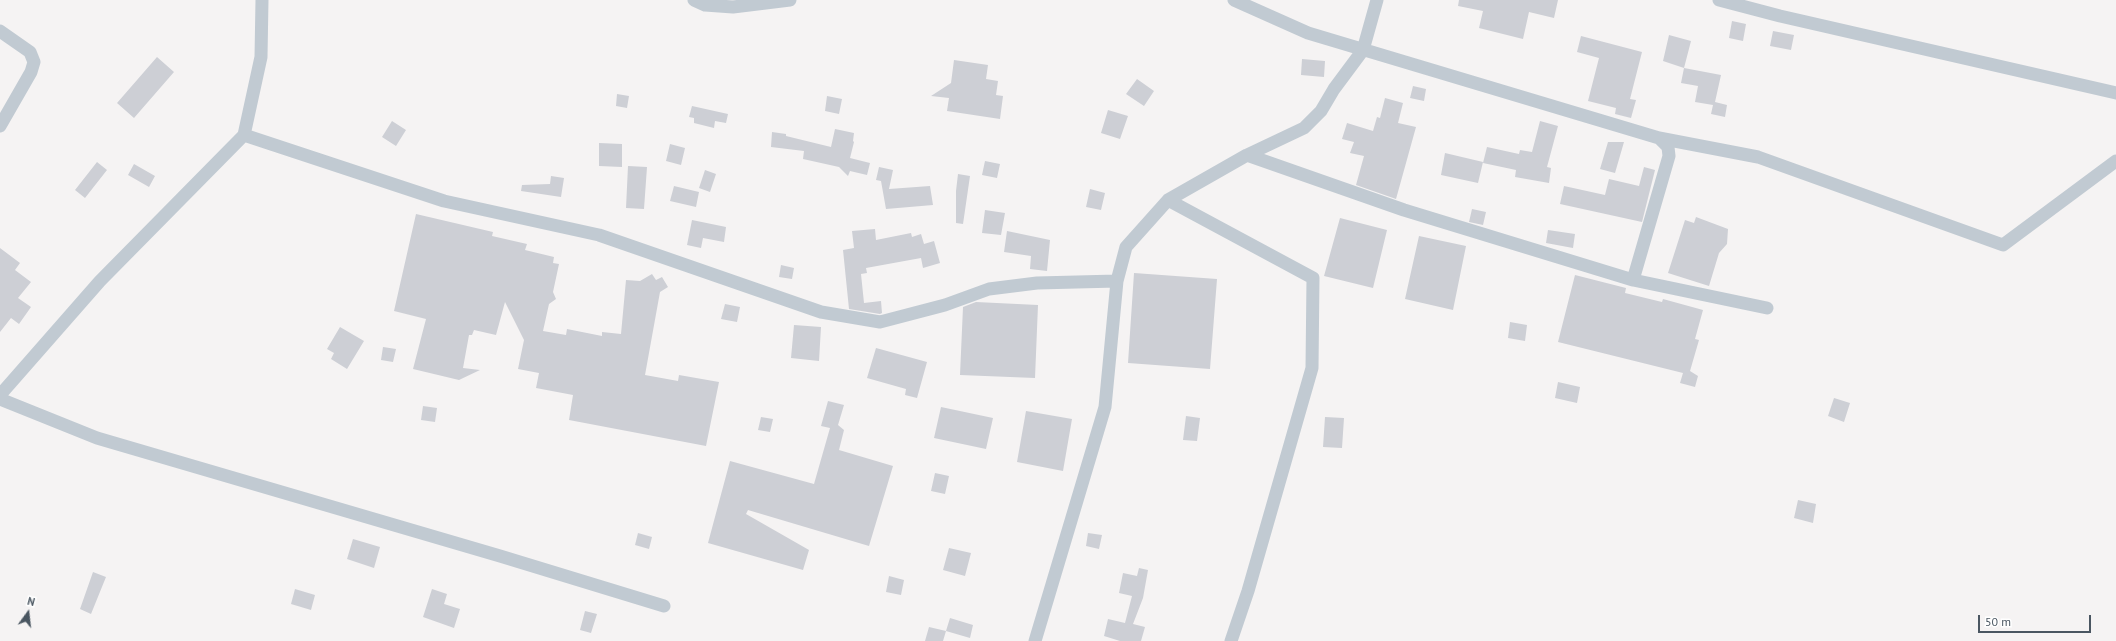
<!DOCTYPE html>
<style>
body{margin:0}
#map{position:relative;width:2116px;height:641px;overflow:hidden;background:#f5f3f3;font-family:"PT Sans",sans-serif}
canvas{display:block}
.north{position:absolute;left:8px;top:593px;width:40px;height:40px;-webkit-text-stroke:3px #fff;paint-order:stroke;rotate:15deg;font-size:11px;font-weight:700;line-height:16px;text-align:center;color:#4a5661}
.north::after{content:'';display:block;margin:auto;width:14px;height:18px;background:#4a5661;clip-path:polygon(50% 0,100% 100%,50% 72%,0 100%)}
.scale{position:absolute;left:1978px;top:615px;width:113px;height:18px;box-sizing:border-box;border:2px solid #4a5661;border-top:0;padding-left:5px;font-size:12px;line-height:14px;white-space:nowrap;color:#4a5661;-webkit-text-stroke:3px #fff;paint-order:stroke}
</style>
<div id="map">
<canvas width="2116" height="641"></canvas>
<div class="north">N</div>
<div class="scale">50 m</div>
</div>
<script>
const c = document.querySelector('canvas').getContext('2d');
c.lineJoin = 'round';
function paint(path, color) {
  c.fillStyle = color;
  c.fill(path, 'evenodd');
}
function poly(rows) {
  const path = new Path2D();
  for (const r of rows) {
    path.moveTo(r[0], r[1]);
    for (let i = 2; i < r.length; i += 2) path.lineTo(r[i], r[i + 1]);
  }
  return path;
}
function trace(path, color, width, dash) {
  c.strokeStyle = color;
  c.lineWidth = width;
  c.lineCap = dash ? 'butt' : 'round';
  c.setLineDash(dash || []);
  c.stroke(path);
}
paint(poly([
 [1459,0,1558,0,1554,18,1529,12,1523,39,1479,28,1483,11,1458,6],
 [1732,21,1746,24,1743,41,1729,38],
 [1773,31,1794,35,1791,50,1770,46],
 [1669,35,1691,41,1684,68,1721,75,1715,102,1727,105,1725,117,1711,114,1713,105,1695,102,1698,86,1681,83,1684,68,1663,61],
 [1581,36,1642,52,1630,99,1636,100,1631,118,1615,114,1616,108,1588,101,1599,58,1577,52],
 [157,57,174,72,134,118,117,103],
 [1302,59,1325,61,1324,77,1301,75],
 [954,60,988,65,986,79,998,81,996,95,1003,96,1000,119,947,111,949,98,931,96,951,83],
 [1137,79,1154,91,1144,106,1126,94],
 [1413,86,1426,89,1424,101,1410,98],
 [617,94,629,96,627,108,616,106],
 [827,96,842,99,839,114,825,111],
 [1385,98,1403,103,1398,123,1416,127,1396,199,1356,185,1364,156,1350,153,1354,142,1342,139,1347,123,1373,131,1377,117,1380,118],
 [692,106,728,114,726,123,715,121,714,128,694,123,694,118,689,117],
 [1108,110,1128,116,1120,139,1101,133],
 [392,121,406,130,396,146,382,137],
 [1540,121,1558,126,1547,167,1551,168,1549,183,1515,177,1516,170,1483,163,1487,147,1519,154,1520,150,1532,152],
 [835,129,854,133,853,141,854,142,850,158,870,163,867,175,850,171,848,176,839,167,803,159,804,151,771,147,772,132,786,134,786,136,831,147],
 [1608,142,1624,142,1615,173,1600,169],
 [599,143,622,144,622,167,599,166],
 [670,144,685,148,681,165,666,161],
 [1445,153,1483,162,1478,183,1441,175],
 [985,161,1000,164,997,178,982,175],
 [97,162,107,170,85,198,75,190],
 [134,164,155,176,149,187,128,175],
 [628,166,647,167,644,209,626,208],
 [879,167,893,170,889,189,930,186,933,205,886,209,881,181,876,180],
 [1644,167,1655,170,1642,222,1560,204,1564,186,1605,195,1609,179,1639,186],
 [705,170,716,174,710,192,699,188],
 [958,174,970,176,963,224,956,223,956,191],
 [551,176,564,178,561,197,521,191,522,185,550,184],
 [674,186,699,192,696,207,670,201],
 [1090,189,1105,193,1101,210,1086,207],
 [1472,209,1486,212,1483,225,1469,222],
 [985,210,1005,213,1001,235,982,233],
 [416,214,493,232,492,236,527,244,525,250,554,257,553,263,559,264,553,292,556,299,549,304,543,331,566,335,567,329,602,336,602,332,621,334,626,280,640,281,652,274,656,280,662,277,668,287,660,292,645,375,678,381,679,375,719,382,706,446,569,420,573,395,536,388,539,373,518,369,524,340,505,302,496,335,474,330,472,335,469,335,463,368,480,370,459,380,413,369,426,319,394,311],
 [1696,217,1728,229,1727,244,1719,253,1709,286,1668,273,1685,220,1694,223],
 [1340,218,1387,230,1373,288,1324,276],
 [692,220,726,227,724,242,703,238,701,248,687,245],
 [875,229,876,240,911,233,912,237,921,234,924,244,934,241,940,263,923,268,921,258,866,268,867,273,861,274,864,303,881,301,882,313,880,314,849,309,843,250,854,248,852,231],
 [1548,230,1575,234,1573,248,1546,243],
 [1007,231,1050,240,1047,271,1030,269,1031,256,1004,252],
 [1419,236,1466,246,1453,310,1405,299],
 [0,248,20,263,15,270,31,282,18,298,31,307,19,324,11,318,0,332],
 [781,265,794,268,792,279,779,277],
 [1134,273,1217,279,1210,369,1128,363],
 [1575,275,1626,288,1625,293,1662,302,1663,299,1703,310,1695,339,1699,340,1690,371,1698,376,1695,387,1680,383,1683,373,1558,342],
 [976,302,1038,305,1035,378,960,375,963,307],
 [725,304,740,307,737,322,721,319],
 [1510,322,1527,325,1525,341,1508,338],
 [794,325,821,327,819,361,791,358],
 [340,327,364,341,347,369,331,359,334,353,327,349],
 [383,347,396,349,393,362,381,360],
 [876,348,927,362,917,398,905,395,906,389,867,378],
 [1558,382,1580,387,1577,403,1555,398],
 [1834,398,1850,403,1844,422,1828,416],
 [828,401,844,405,838,425,844,430,839,450,893,466,869,546,748,510,746,514,809,550,803,570,708,543,730,461,814,484,830,428,821,426],
 [423,406,437,408,435,422,421,420],
 [941,407,993,418,986,449,934,438],
 [1026,411,1072,419,1063,471,1017,462],
 [1186,416,1200,418,1197,441,1183,440],
 [761,417,773,419,770,432,758,430],
 [1325,417,1344,418,1342,448,1323,447],
 [935,473,949,476,945,494,931,491],
 [1798,500,1816,504,1813,523,1794,518],
 [638,533,652,537,649,549,635,545],
 [1088,533,1102,535,1099,549,1086,546],
 [353,539,380,547,374,568,347,559],
 [949,548,971,553,965,576,943,570],
 [1139,568,1148,570,1143,598,1133,624,1145,627,1141,641,1120,641,1104,636,1108,619,1125,623,1132,596,1119,593,1123,573,1137,576],
 [93,572,106,577,91,614,80,609],
 [889,576,904,580,901,595,886,592],
 [295,589,315,595,311,610,291,604],
 [432,589,447,594,444,604,460,609,454,628,423,617],
 [585,611,597,614,591,633,580,630],
 [950,618,973,625,970,638,946,631],
 [929,627,946,631,943,641,925,641]
]), '#cdcfd5');
trace(poly([
 [694,0,705,5,733,7,790,0],
 [1234,0,1308,33,1659,138,1668,147,1669,156,1633,280],
 [1719,0,1780,16,2116,93],
 [0,31,30,52,34,62,31,72,0,126],
 [244,135,444,201,599,235,821,312,880,322,945,305,989,289,1037,283,1117,281],
 [1659,138,1758,157,2003,245,2116,161],
 [1247,155,1404,210,1633,280,1767,308],
 [1168,200,1313,278,1312,368,1248,591,1231,641],
 [0,395,100,281,244,135,261,57,262,0],
 [0,399,97,438,500,556,664,606],
 [1035,641,1105,407,1117,281,1126,247,1168,200,1247,155,1304,128,1321,111,1334,89,1363,50,1377,0]
]), '#c1cad2', 13);
</script>
